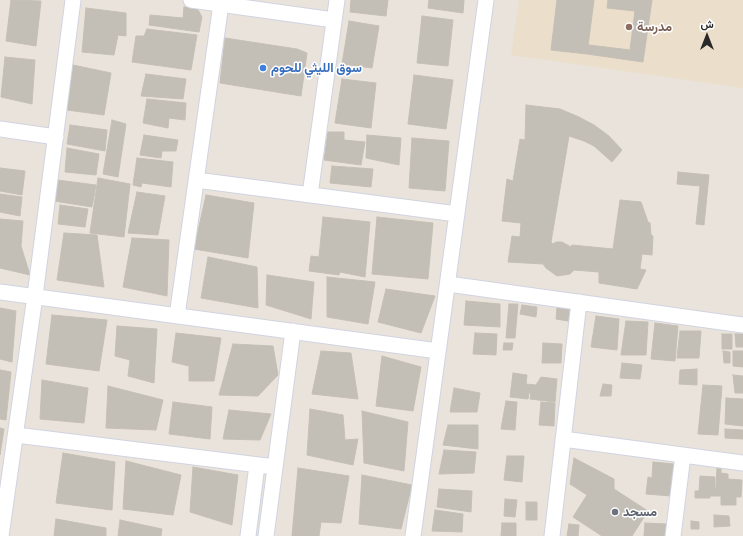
<!DOCTYPE html>
<meta charset="utf-8">
<style>
body{margin:0}
#map{position:relative;width:743px;height:536px;overflow:hidden;background:#eae3db;font-family:Manrope,Vazirmatn,sans-serif}
canvas{display:block}
.north{position:absolute;left:687px;top:16px;width:40px;height:40px;-webkit-text-stroke:3px #fff;paint-order:stroke;rotate:0deg;font-size:11px;font-weight:700;line-height:16px;text-align:center;color:#292929}
.north::after{content:'';display:block;margin:auto;width:14px;height:18px;background:#292929;clip-path:polygon(50% 0,100% 100%,50% 72%,0 100%)}
</style>
<div id="map">
<canvas width="743" height="536"></canvas>
<div class="north">ش</div>
</div>
<script>
const c = document.querySelector('canvas').getContext('2d');
c.lineJoin = 'round';
function paint(path, color) {
  c.fillStyle = color;
  c.fill(path, 'evenodd');
}
function poly(rows) {
  const path = new Path2D();
  for (const r of rows) {
    path.moveTo(r[0], r[1]);
    for (let i = 2; i < r.length; i += 2) path.lineTo(r[i], r[i + 1]);
  }
  return path;
}
function trace(path, color, width, dash) {
  c.strokeStyle = color;
  c.lineWidth = width;
  c.lineCap = dash ? 'butt' : 'round';
  c.setLineDash(dash || []);
  c.stroke(path);
}
function write(font, color, halo, rows, align = 'center') {
  c.font = font + ' Manrope,Vazirmatn,sans-serif';
  c.lineWidth = 3;
  c.setLineDash([]);
  c.textBaseline = 'middle';
  c.strokeStyle = halo;
  c.fillStyle = color;
  for (const [text, x, y, turn = 0] of rows) {
    c.save();
    c.translate(x, y);
    c.rotate((+turn || 0) * Math.PI / 180);
    c.textAlign = isNaN(turn) ? turn : align;
    if (halo) c.strokeText(text, 0, 0);
    c.fillText(text, 0, 0);
    c.restore();
  }
}
paint(poly([
 [519,0,743,0,743,88,511,55]
]), '#ebdfcb');
const building = poly([
 [11,0,41,1,36,46,6,41,11,0],
 [351,0,388,0,386,16,350,12,351,0],
 [429,0,464,0,463,13,428,8,429,0],
 [557,0,594,0,587,54,551,50,557,0],
 [608,0,652,0,643,62,587,54,589,45,630,50,635,11,607,8,608,0],
 [184,7,197,8,202,17,199,32,149,25,150,15,183,18,184,7],
 [86,8,126,13,126,36,118,35,114,55,82,52,86,8],
 [422,16,453,20,448,66,417,63,422,16],
 [349,21,379,26,372,68,342,64,349,21],
 [147,29,197,35,191,70,132,62,136,36,144,36,147,29],
 [225,38,297,49,307,53,301,96,220,83,225,38],
 [5,57,35,60,32,104,1,97,5,57],
 [73,65,111,73,104,115,67,110,73,65],
 [146,74,186,79,183,99,141,96,146,74],
 [414,75,453,80,446,129,408,124,414,75],
 [342,79,376,83,371,128,335,123,342,79],
 [147,99,186,103,185,120,169,118,168,128,143,123,147,99],
 [526,105,560,109,579,117,594,125,609,136,622,150,612,162,594,146,584,141,569,136,551,242,553,244,556,242,562,242,571,247,572,245,613,249,620,200,641,202,648,222,650,223,651,235,653,236,652,255,642,254,640,269,646,270,637,289,599,283,599,272,574,270,570,274,557,276,546,268,543,264,508,262,512,236,520,237,521,223,502,221,507,179,513,181,520,139,525,140,526,105],
 [112,120,126,124,118,177,103,174,112,120],
 [70,125,107,130,105,151,67,144,70,125],
 [328,132,344,132,344,140,365,142,361,165,324,160,328,132],
 [144,135,178,140,176,151,162,151,161,158,140,155,144,135],
 [367,135,401,138,399,165,366,158,367,135],
 [412,138,449,141,445,191,409,188,412,138],
 [67,148,99,154,96,175,65,172,67,148],
 [137,158,173,162,171,187,142,183,141,187,133,185,137,158],
 [332,166,373,169,371,187,330,183,332,166],
 [0,168,25,171,22,195,0,191,0,168],
 [678,172,709,175,704,225,696,224,700,186,677,184,678,172],
 [98,178,130,184,124,237,90,233,98,178],
 [57,180,96,185,92,207,54,201,57,180],
 [137,192,165,196,158,235,128,233,137,192],
 [0,194,22,197,20,216,0,212,0,194],
 [206,195,254,203,248,258,194,249,206,195],
 [60,205,88,209,85,227,58,224,60,205],
 [323,217,370,222,365,277,340,272,339,275,309,271,311,256,319,257,323,217],
 [377,217,433,223,428,279,372,274,377,217],
 [0,219,23,221,21,246,0,242,0,219],
 [64,233,97,235,104,287,57,280,64,233],
 [132,238,169,240,167,296,123,287,132,238],
 [0,242,21,246,30,275,0,268,0,242],
 [208,257,257,267,258,308,201,298,208,257],
 [267,275,314,282,311,319,266,305,267,275],
 [327,277,375,282,368,324,327,317,327,277],
 [386,289,435,296,421,333,378,322,386,289],
 [466,301,500,304,500,327,464,325,466,301],
 [509,304,518,304,515,338,506,338,509,304],
 [522,305,537,307,536,317,520,314,522,305],
 [0,308,16,311,12,362,0,359,0,308],
 [557,308,575,310,574,322,556,319,557,308],
 [52,315,107,320,99,371,46,364,52,315],
 [596,316,619,319,617,350,591,347,596,316],
 [626,321,648,322,646,355,621,355,626,321],
 [655,323,678,326,675,361,651,359,655,323],
 [117,326,157,329,154,383,128,376,130,360,115,356,117,326],
 [680,331,701,331,699,358,677,358,680,331],
 [176,333,221,338,214,381,189,381,189,366,172,362,176,333],
 [475,333,497,334,496,355,473,354,475,333],
 [722,334,732,334,732,349,722,349,722,334],
 [735,334,743,334,743,347,736,347,735,334],
 [504,343,513,343,512,350,503,350,504,343],
 [543,343,562,344,561,363,542,363,543,343],
 [233,344,273,346,278,375,258,396,219,395,233,344],
 [321,351,351,353,358,399,312,394,321,351],
 [723,351,730,352,730,363,724,363,723,351],
 [733,351,743,351,743,367,733,366,733,351],
 [382,356,421,367,413,411,376,406,382,356],
 [622,363,642,365,640,379,620,378,622,363],
 [697,369,697,385,679,384,680,370,697,369],
 [0,370,11,372,6,420,0,419,0,370],
 [513,373,527,375,526,384,536,385,541,377,557,379,555,402,530,399,531,393,529,393,528,399,510,397,513,373],
 [733,375,743,376,743,393,735,393,733,375],
 [42,380,88,388,84,423,40,419,42,380],
 [603,384,612,385,611,396,600,396,603,384],
 [703,385,722,386,718,435,698,434,703,385],
 [108,386,163,400,156,430,106,428,108,386],
 [454,388,480,393,477,412,450,412,454,388],
 [726,398,743,399,743,426,725,424,726,398],
 [506,401,517,402,515,430,501,429,506,401],
 [173,402,212,407,210,439,169,434,173,402],
 [541,402,555,403,554,426,539,425,541,402],
 [310,409,343,415,345,440,358,439,353,465,307,455,310,409],
 [229,410,271,414,260,440,223,439,229,410],
 [362,411,408,422,404,471,364,463,362,411],
 [448,425,478,425,478,449,443,445,448,425],
 [0,428,4,429,0,455,0,428],
 [725,429,743,430,743,439,725,438,725,429],
 [444,450,476,452,474,473,439,474,444,450],
 [63,453,115,462,112,510,56,503,63,453],
 [507,456,524,456,522,482,504,480,507,456],
 [574,458,614,479,614,489,648,511,632,536,602,536,573,517,587,495,570,484,574,458],
 [126,461,181,475,173,515,123,509,126,461],
 [653,462,674,464,671,496,646,494,648,477,652,478,653,462],
 [193,467,238,475,232,525,190,512,193,467],
 [717,467,721,467,721,473,728,474,728,479,742,480,741,497,736,497,736,505,721,505,721,496,710,496,710,498,695,498,695,491,699,491,700,476,715,477,715,489,716,489,717,467],
 [298,468,349,476,341,523,321,522,319,536,292,536,298,468],
 [362,475,412,485,401,529,359,524,362,475],
 [439,489,472,491,471,512,437,507,439,489],
 [505,499,517,500,515,517,504,516,505,499],
 [526,502,537,502,537,520,526,520,526,502],
 [435,510,463,514,462,532,432,531,435,510],
 [714,515,729,516,730,526,714,527,714,515],
 [56,519,106,528,106,536,54,536,56,519],
 [120,520,162,529,161,536,118,536,120,520],
 [691,521,699,522,699,529,691,529,691,521],
 [502,523,516,523,516,536,501,536,502,523],
 [645,523,667,524,667,536,644,536,645,523],
 [569,524,579,525,578,536,567,536,569,524]
]);
paint(building, '#c3beb6');
trace(building, '#c5bfb5', 1);
const minor = poly([
 [191,0,334,20],
 [0,129,56,137],
 [196,180,457,214],
 [310,195,337,0],
 [448,284,743,325],
 [0,292,438,351],
 [177,316,221,4],
 [16,435,275,467],
 [563,439,743,463],
 [1,536,35,296,73,0],
 [248,536,257,465],
 [266,536,293,331],
 [413,536,486,0],
 [552,536,579,302],
 [673,536,683,455]
]);
trace(minor, '#d0d4e1', 17);
trace(minor, '#fff', 15);
for (const [x, y, r, color] of [
 [629,27,4,"#8d6e63"],
 [263,68,4,"#3f7fe0"],
 [615,512,4,"#6b7280"]
]) {
  const dot = new Path2D();
  dot.arc(x, y, r, 0, 2 * Math.PI);
  c.fillStyle = color;
  c.fill(dot);
  trace(dot, '#fff', 1.5);
}
write('bold 13px', '#785e54', '#fff', [
 ["مدرسة",637,27]
], 'left');
write('bold 13px', '#366cbe', '#fff', [
 ["سوق الليثي للحوم",271,68]
], 'left');
write('bold 13px', '#5b616d', '#fff', [
 ["مسجد",623,512]
], 'left');
</script>
